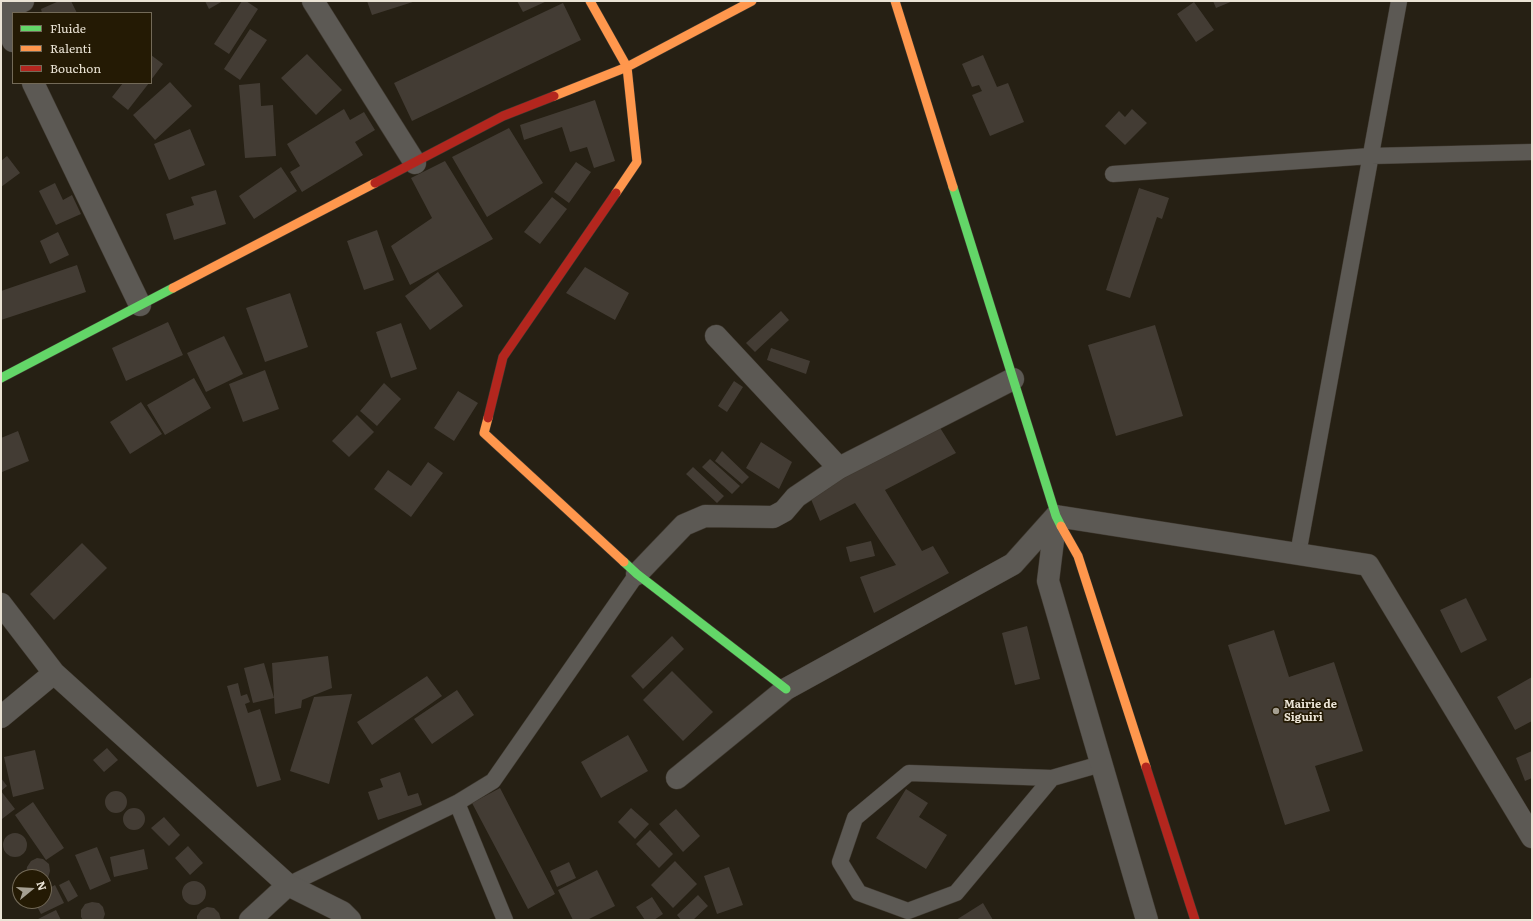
<!DOCTYPE html>
<style>
body{margin:0}
#map{position:relative;width:1533px;height:921px;overflow:hidden;background:#262014;font-family:Literata,serif}
canvas{display:block}
.frame{position:absolute;inset:0;border:2px solid #eae3d5;pointer-events:none}
.legend{position:absolute;left:12px;top:12px;width:140px;height:72px;box-sizing:border-box;background:#241a04;border:1px solid #736a58;margin:0;padding:5px 7px;list-style:none;font-size:12px;color:#eae3d5}
.legend li{display:flex;align-items:center;gap:8px;height:20px}
.legend b{width:20px;border:1px solid #736a58}
.north{position:absolute;left:12px;top:869px;width:40px;height:40px;box-sizing:border-box;background:#241a04;border:1px solid #736a58;border-radius:50%;rotate:72deg;font-size:11px;font-weight:700;line-height:16px;text-align:center;color:#eae3d5}
.north::after{content:'';display:block;margin:auto;width:14px;height:18px;background:#a59f91;clip-path:polygon(50% 0,100% 100%,50% 72%,0 100%)}
</style>
<div id="map">
<canvas width="1533" height="921"></canvas>
<div class="frame"></div>
<ul class="legend">
<li><b style="height:5px;background:#63d668"></b>Fluide</li>
<li><b style="height:5px;background:#ff974d"></b>Ralenti</li>
<li><b style="height:5px;background:#b3261e"></b>Bouchon</li>
</ul>
<div class="north">N</div>
</div>
<script>
const c = document.querySelector('canvas').getContext('2d');
c.lineJoin = 'round';
function paint(path, color) {
  c.fillStyle = color;
  c.fill(path, 'evenodd');
}
function poly(rows) {
  const path = new Path2D();
  for (const r of rows) {
    if (r.length === 3) {
      path.moveTo(r[0] + r[2], r[1]);
      path.arc(r[0], r[1], r[2], 0, 2 * Math.PI);
      continue;
    }
    path.moveTo(r[0], r[1]);
    for (let i = 2; i < r.length; i += 2) path.lineTo(r[i], r[i + 1]);
  }
  return path;
}
function trace(path, color, width, dash) {
  c.strokeStyle = color;
  c.lineWidth = width;
  c.lineCap = dash ? 'butt' : 'round';
  c.setLineDash(dash || []);
  c.stroke(path);
}
function write(font, color, halo, rows, align = 'center') {
  c.font = font + ' Literata,serif';
  c.lineWidth = 3.5;
  c.setLineDash([]);
  c.textBaseline = 'middle';
  c.strokeStyle = halo;
  c.fillStyle = color;
  for (const [text, x, y, turn = 0] of rows) {
    c.save();
    c.translate(x, y);
    c.rotate((+turn || 0) * Math.PI / 180);
    c.textAlign = isNaN(turn) ? turn : align;
    if (halo) c.strokeText(text, 0, 0);
    c.fillText(text, 0, 0);
    c.restore();
  }
}
paint(poly([
 [59,1,71,1,77,13,42,13,41,9],
 [205,1,223,1,209,9],
 [242,1,246,1,258,9,229,54,214,44],
 [367,1,416,1,372,15],
 [517,1,547,1,523,12],
 [1213,1,1233,1,1216,8],
 [1194,2,1214,30,1196,42,1177,14],
 [563,3,581,40,412,121,394,83],
 [250,29,267,40,240,80,224,69],
 [307,54,342,90,316,115,281,78],
 [151,55,163,64,151,80],
 [983,55,997,87,1008,83,1024,122,990,136,972,95,982,91,979,85,972,87,962,64],
 [170,82,192,106,155,140,133,115],
 [123,83,149,83,128,110,112,97],
 [260,83,261,106,273,105,276,156,245,158,239,85],
 [595,100,615,161,594,168,587,147,570,152,562,127,524,140,520,125],
 [344,109,350,120,364,112,375,130,355,142,363,155,302,192,290,172,300,166,287,144],
 [1132,109,1147,123,1125,145,1105,126,1119,111,1125,117],
 [509,128,543,183,487,217,452,157],
 [190,129,205,165,169,180,154,144],
 [7,156,20,173,1,187,1,161],
 [445,161,493,239,410,285,391,246,432,218,411,178],
 [576,162,591,172,569,203,554,192],
 [281,167,297,191,254,219,239,196],
 [55,183,63,200,72,195,81,214,56,225,39,191],
 [1139,188,1169,198,1162,219,1157,217,1130,298,1106,290],
 [216,190,226,224,174,240,166,214,194,205,191,197],
 [552,197,567,209,540,244,524,232],
 [377,230,394,280,364,290,347,241],
 [58,232,69,255,50,264,40,241],
 [77,265,86,292,1,320,1,291],
 [585,267,629,293,615,320,566,293],
 [438,272,463,306,430,330,405,296],
 [290,293,308,347,265,362,246,308],
 [781,311,789,320,755,352,746,343],
 [168,322,183,355,126,381,112,348],
 [401,323,417,369,391,378,376,332],
 [1155,325,1183,416,1116,436,1088,345],
 [224,336,243,374,206,392,187,353],
 [771,348,810,361,806,374,767,360],
 [265,370,279,409,243,422,229,384],
 [194,378,211,408,165,435,147,405],
 [734,381,743,387,727,412,718,406],
 [384,383,401,399,377,426,360,411],
 [458,391,478,403,454,441,434,428],
 [141,402,162,434,130,454,110,422],
 [357,415,374,432,349,457,332,441],
 [937,423,956,453,885,490,922,551,933,546,949,573,874,613,860,577,896,565,855,503,820,521,808,492],
 [18,431,29,461,2,472,1,438],
 [761,442,792,462,779,489,746,468],
 [722,451,749,477,742,484,715,461],
 [710,459,740,486,732,494,702,467],
 [428,462,443,473,411,517,374,489,388,470,411,486],
 [693,467,724,496,717,503,686,474],
 [871,541,875,556,850,562,846,547],
 [82,543,107,568,54,620,30,594],
 [1466,598,1487,640,1461,653,1440,610],
 [1027,626,1040,679,1015,685,1002,633],
 [1274,630,1289,677,1334,662,1363,751,1315,766,1330,811,1285,825,1228,645],
 [672,636,684,649,643,689,631,676],
 [328,656,332,688,302,700,301,708,275,714,272,663],
 [264,663,274,698,253,703,244,668],
 [672,671,713,712,683,741,643,700],
 [427,676,442,696,372,745,357,722],
 [1532,677,1532,721,1515,730,1497,697],
 [238,683,241,696,247,694,250,702,245,704,248,713,260,709,281,780,257,787,227,686],
 [457,690,474,715,432,744,414,719],
 [352,694,329,784,290,771,314,697],
 [628,735,648,771,601,798,581,762],
 [107,748,118,760,104,772,93,760],
 [35,750,44,789,13,797,4,757],
 [1532,751,1532,778,1525,781,1516,758],
 [400,772,408,796,418,793,422,805,378,820,368,792,383,787,380,779],
 [1,778,7,786,1,791,15,809,2,819],
 [500,788,555,894,528,909,472,803],
 [906,789,928,803,919,817,947,835,926,869,876,838],
 [116,802,11],
 [33,802,64,848,46,860,15,815],
 [631,808,649,824,635,839,618,822],
 [134,819,11],
 [676,809,700,836,683,852,659,824],
 [164,817,180,835,169,846,151,828],
 [650,830,673,854,659,868,636,844],
 [15,845,12],
 [188,846,203,863,190,875,175,858],
 [97,847,111,881,90,890,75,855],
 [144,849,148,869,114,877,110,857],
 [37,858,43,859,49,864,50,871,48,878,44,881,44,877,28,877,26,874,27,867,31,861],
 [675,861,697,884,673,908,651,885],
 [569,862,576,878,557,887,550,871],
 [729,867,743,905,717,914,704,876],
 [597,870,615,906,587,920,573,920,558,890],
 [69,880,78,896,68,902,59,885],
 [194,893,12],
 [55,885,64,903,41,914,34,901,44,901,44,891],
 [698,895,708,906,693,920,681,920,677,915],
 [652,897,663,914,654,920,645,920,636,907],
 [92,902,99,903,103,907,105,914,103,920,83,920,81,917,81,910,85,904],
 [983,903,993,920,956,920],
 [207,907,214,908,219,913,221,920,197,920,197,916,201,910],
 [56,910,61,920,36,920]
]), '#433c34');
const lane = poly([
 [1113,174,1371,156,1532,152],
 [1298,554,1399,1],
 [1052,778,956,893,908,911,859,893,840,862,855,818,909,773,1052,778,1101,764],
 [457,803,505,920],
 [288,885,457,803,493,781,637,574]
]);
const street = poly([
 [313,1,415,163],
 [1,12,23,1],
 [1,16,13,41],
 [33,83,140,305],
 [716,336,839,468],
 [1056,516,1368,565,1532,837],
 [1056,516,1048,581,1147,920],
 [637,574,684,525,705,516,773,517,784,511,796,497,839,468,1013,379],
 [1,604,54,673,288,885,342,912,350,920],
 [1,717,54,673],
 [677,778,786,689,1013,564,1056,516],
 [250,920,288,885]
]);
const fast = poly([
 [953,187,1056,516,1061,526],
 [1,378,173,288],
 [624,562,637,574,786,689]
]);
const slow = poly([
 [590,1,627,67,637,162,616,193],
 [895,1,953,187],
 [554,96,627,67,752,1],
 [173,288,375,183],
 [488,418,484,433,624,562],
 [1061,526,1078,556,1146,767]
]);
const jam = poly([
 [375,183,503,116,554,96],
 [488,418,503,357,616,193],
 [1146,767,1195,920]
]);
trace(lane, '#403a31', 17);
trace(street, '#403a31', 23);
trace(fast, '#403a31', 10);
trace(slow, '#403a31', 10);
trace(jam, '#403a31', 10);
trace(lane, '#5c5954', 16);
trace(street, '#5c5954', 22);
trace(fast, '#63d668', 9);
trace(slow, '#ff974d', 9);
trace(jam, '#b3261e', 9);
for (const [x, y, r, color] of [
 [1276,711,4,"#a59f91"]
]) {
  const dot = new Path2D();
  dot.arc(x, y, r, 0, 2 * Math.PI);
  c.fillStyle = color;
  c.fill(dot);
  trace(dot, '#241a04', 1.5);
}
write('bold 11px', '#eae3d5', '#241a04', [
 ["Mairie de",1284,705],
 ["Siguiri",1284,718]
], 'left');
</script>
